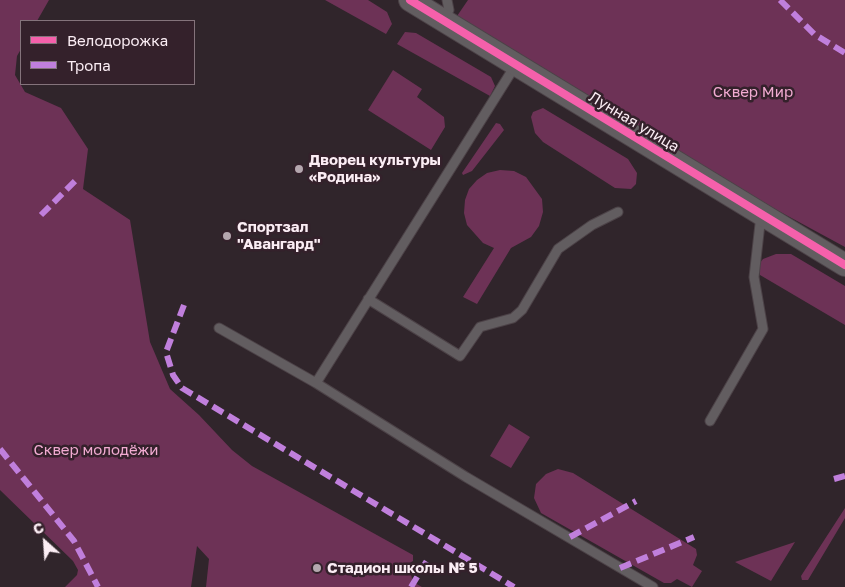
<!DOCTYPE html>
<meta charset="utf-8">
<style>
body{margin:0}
#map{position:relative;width:845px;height:587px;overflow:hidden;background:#30252b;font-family:"Golos Text",sans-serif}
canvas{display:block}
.legend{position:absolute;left:20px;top:20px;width:175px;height:65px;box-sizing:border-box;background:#34212b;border:1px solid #84737b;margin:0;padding:6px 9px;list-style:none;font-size:15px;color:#fbedf4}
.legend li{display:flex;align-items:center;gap:10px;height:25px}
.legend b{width:25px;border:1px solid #84737b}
.north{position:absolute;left:20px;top:517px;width:50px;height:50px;-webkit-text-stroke:4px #34212b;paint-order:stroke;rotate:334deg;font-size:14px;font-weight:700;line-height:20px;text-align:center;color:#fbedf4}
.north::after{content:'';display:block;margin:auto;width:18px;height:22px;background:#fbedf4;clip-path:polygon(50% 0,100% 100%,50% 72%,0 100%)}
</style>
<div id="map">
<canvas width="845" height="587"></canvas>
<ul class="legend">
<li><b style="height:6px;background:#f560ab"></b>Велодорожка</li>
<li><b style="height:6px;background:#c07fdc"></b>Тропа</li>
</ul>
<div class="north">С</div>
</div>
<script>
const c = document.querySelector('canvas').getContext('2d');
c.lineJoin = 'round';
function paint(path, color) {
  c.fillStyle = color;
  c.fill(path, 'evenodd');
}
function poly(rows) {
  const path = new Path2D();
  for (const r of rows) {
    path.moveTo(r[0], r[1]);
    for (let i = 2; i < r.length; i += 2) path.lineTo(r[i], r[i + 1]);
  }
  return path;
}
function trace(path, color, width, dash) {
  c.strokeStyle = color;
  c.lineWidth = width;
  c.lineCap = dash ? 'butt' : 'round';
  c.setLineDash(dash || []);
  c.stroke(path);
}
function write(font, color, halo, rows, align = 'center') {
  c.font = font + ' "Golos Text",sans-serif';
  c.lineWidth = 5;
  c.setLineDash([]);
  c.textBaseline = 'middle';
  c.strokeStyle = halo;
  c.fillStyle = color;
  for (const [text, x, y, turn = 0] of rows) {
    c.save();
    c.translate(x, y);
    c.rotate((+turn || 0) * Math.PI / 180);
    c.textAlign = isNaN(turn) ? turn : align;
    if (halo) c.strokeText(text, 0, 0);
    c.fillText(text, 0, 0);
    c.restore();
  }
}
paint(poly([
 [0,0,49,0,37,21,21,21,21,49,17,56,15,75,25,92,61,108,88,149,83,189,130,220,150,342,170,389,199,415,232,450,252,466,413,555,413,561,408,564,413,582,422,587,206,587,209,559,197,546,191,587,65,587,77,575,78,570,73,561,0,490],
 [325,0,368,0,387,12,392,24,386,34],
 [468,0,845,0,845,247,688,162,455,19],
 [405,32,416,33,491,77,495,86,490,96,397,44],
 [393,70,422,89,417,97,444,117,445,127,431,150,368,110],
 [543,108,628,159,637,173,636,184,631,189,615,188,543,142,535,133,531,117,533,112],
 [496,123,500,124,504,130,472,171,463,175,462,173],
 [500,170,514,171,526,177,542,199,543,212,539,226,531,237,511,248,477,304,463,297,494,248,483,243,467,225,464,213,465,200,469,189,477,180,487,173],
 [776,254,791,254,845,286,845,325,760,275,759,264,763,259],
 [509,424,530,437,511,468,490,456],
 [558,469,573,473,696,549,697,555,693,565,702,571,692,587,677,579,671,583,664,583,541,513,534,498,536,484,546,474],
 [845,508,845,518,808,580,802,580,801,576],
 [795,542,771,581,735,562]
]), '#6d3256');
const service = poly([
 [443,20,449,10,447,0],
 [368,299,460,356,480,327,513,318,522,310,558,249,592,225,618,212],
 [219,328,316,383,466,477,653,587],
 [316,383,515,66],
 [710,421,763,329,754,277,761,215]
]);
const tertiary = poly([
 [410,0,845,265]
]);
trace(service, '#4c4247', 11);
trace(tertiary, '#4c4247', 24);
trace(service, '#625d60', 9);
trace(tertiary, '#625d60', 22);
trace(poly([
 [780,0,814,34,845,53],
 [41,215,78,178],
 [184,305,166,352,173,375,182,388,514,587],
 [0,449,74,541,98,587],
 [834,479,845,476],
 [570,537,636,501],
 [620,568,694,537],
 [411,587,428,559]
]), '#c07fdc', 6, [12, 6]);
trace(poly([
 [410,0,845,265]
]), '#f560ab', 8);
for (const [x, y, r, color] of [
 [299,169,5,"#b4a7ae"],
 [227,236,5,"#b4a7ae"],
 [317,568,5,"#b4a7ae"]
]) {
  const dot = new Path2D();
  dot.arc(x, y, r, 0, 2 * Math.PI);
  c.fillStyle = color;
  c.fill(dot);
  trace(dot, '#34212b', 2);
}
write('15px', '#f2abd2', '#34212b', [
 ["Сквер Мир",753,92],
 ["Сквер молодёжи",96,450]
]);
write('15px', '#fbedf4', '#34212b', [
 ["Лунная улица",634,122,31]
]);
write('bold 15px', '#fbedf4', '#34212b', [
 ["Дворец культуры",309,160],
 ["«Родина»",309,177],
 ["Спортзал",237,227],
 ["\"Авангард\"",237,244],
 ["Стадион школы № 5",327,568]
], 'left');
</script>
